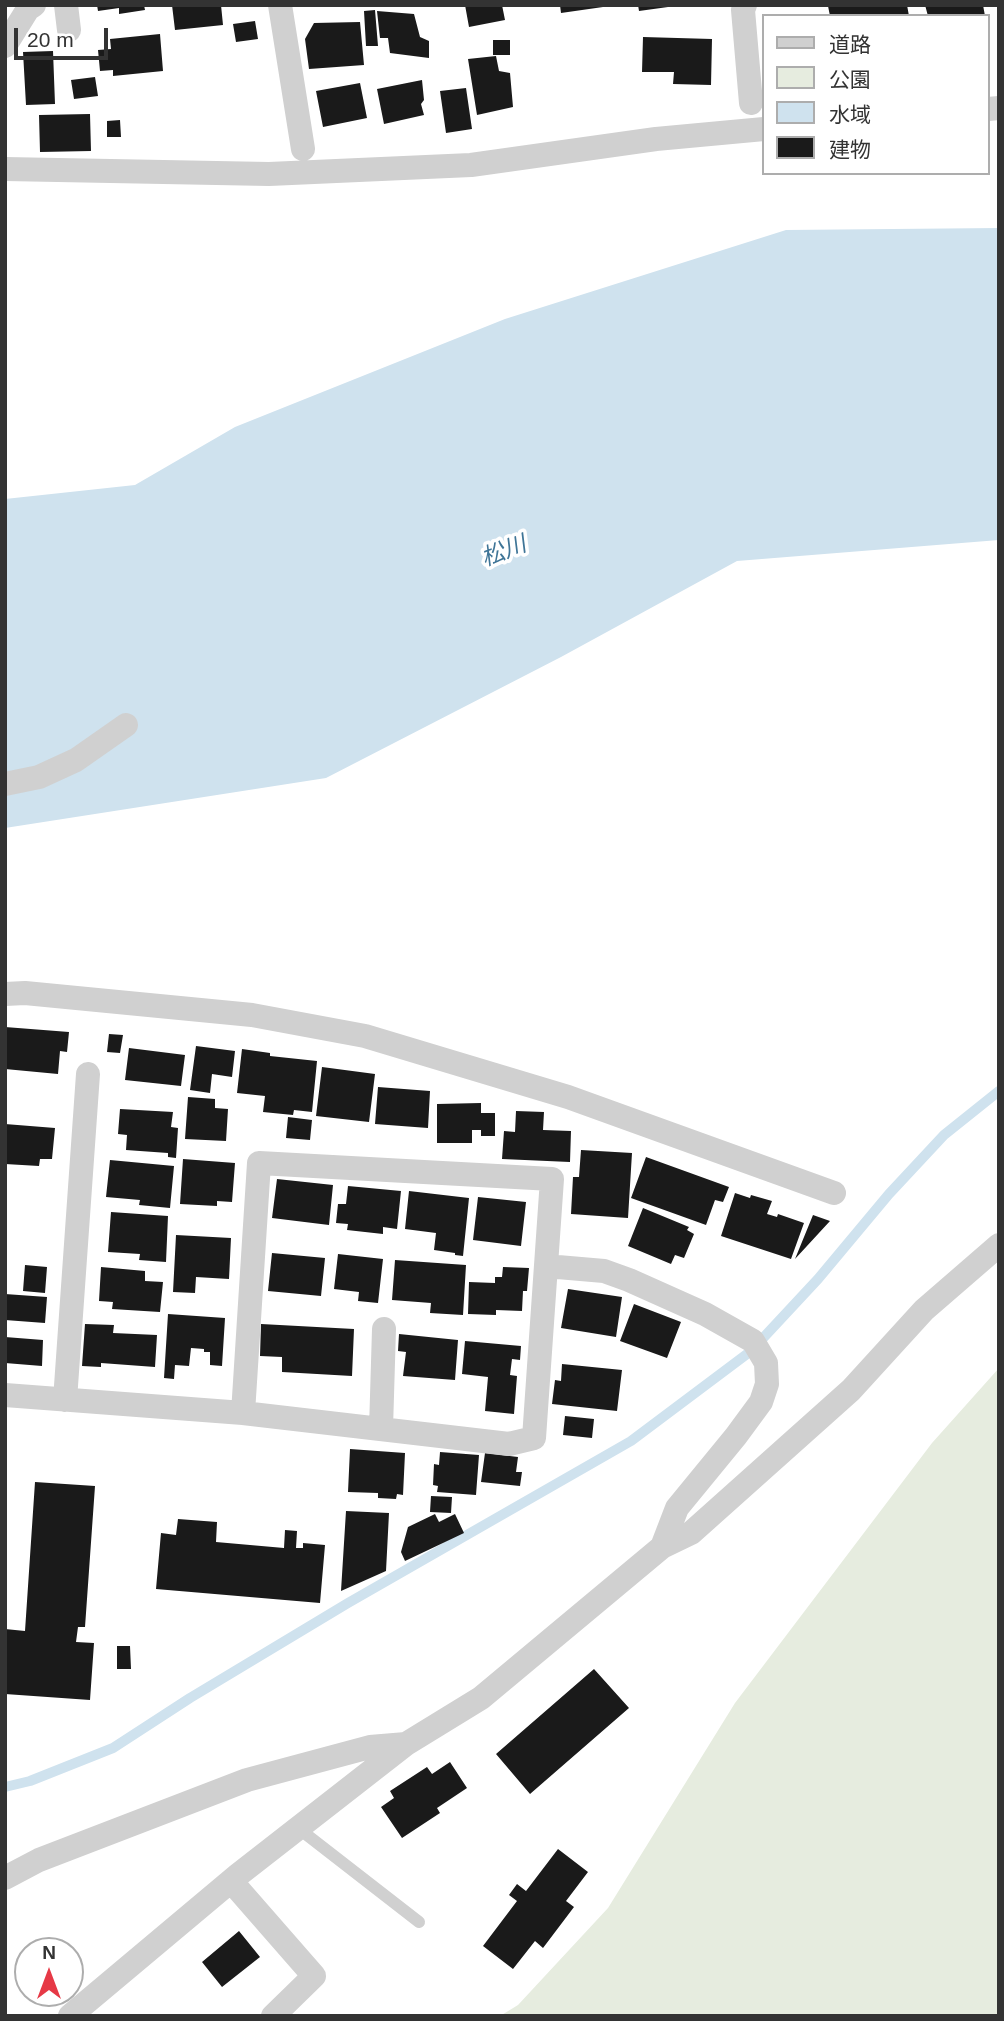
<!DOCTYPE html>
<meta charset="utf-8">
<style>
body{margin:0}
#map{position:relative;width:1004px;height:2021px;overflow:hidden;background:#fff;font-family:Helvetica,"Noto Sans JP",sans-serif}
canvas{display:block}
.frame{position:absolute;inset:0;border:7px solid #333;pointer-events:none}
.legend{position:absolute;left:762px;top:14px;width:228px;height:161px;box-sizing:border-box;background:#fff;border:2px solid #adadad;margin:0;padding:9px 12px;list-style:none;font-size:21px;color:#333}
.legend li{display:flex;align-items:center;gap:14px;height:35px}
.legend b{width:35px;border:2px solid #adadad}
.north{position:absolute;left:14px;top:1937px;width:70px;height:70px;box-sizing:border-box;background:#fff;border:2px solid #adadad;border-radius:50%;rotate:0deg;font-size:19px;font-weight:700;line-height:28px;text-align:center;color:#333}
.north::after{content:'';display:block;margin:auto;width:24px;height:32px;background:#e63946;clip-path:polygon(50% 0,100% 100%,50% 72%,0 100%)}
.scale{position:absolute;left:14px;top:28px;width:94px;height:32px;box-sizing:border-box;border:4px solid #333;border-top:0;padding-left:9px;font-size:21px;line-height:24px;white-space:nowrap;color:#333;-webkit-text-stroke:5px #fff;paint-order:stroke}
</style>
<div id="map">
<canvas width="1004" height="2021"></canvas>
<div class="frame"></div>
<ul class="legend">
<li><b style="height:9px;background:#d0d0d0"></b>道路</li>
<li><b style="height:19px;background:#e6ecdf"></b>公園</li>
<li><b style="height:19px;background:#cfe2ee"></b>水域</li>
<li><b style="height:19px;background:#1a1a1a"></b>建物</li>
</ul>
<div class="north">N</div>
<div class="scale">20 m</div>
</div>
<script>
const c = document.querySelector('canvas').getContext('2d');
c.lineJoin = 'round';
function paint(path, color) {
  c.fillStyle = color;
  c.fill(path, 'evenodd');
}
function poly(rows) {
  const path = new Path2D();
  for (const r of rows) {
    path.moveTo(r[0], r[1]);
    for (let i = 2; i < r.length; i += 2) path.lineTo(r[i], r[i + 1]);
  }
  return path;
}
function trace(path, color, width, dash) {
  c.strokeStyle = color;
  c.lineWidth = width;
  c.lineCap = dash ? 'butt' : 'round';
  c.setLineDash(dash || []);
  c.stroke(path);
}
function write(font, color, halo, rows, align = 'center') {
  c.font = font + ' Helvetica,"Noto Sans JP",sans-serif';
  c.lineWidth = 7;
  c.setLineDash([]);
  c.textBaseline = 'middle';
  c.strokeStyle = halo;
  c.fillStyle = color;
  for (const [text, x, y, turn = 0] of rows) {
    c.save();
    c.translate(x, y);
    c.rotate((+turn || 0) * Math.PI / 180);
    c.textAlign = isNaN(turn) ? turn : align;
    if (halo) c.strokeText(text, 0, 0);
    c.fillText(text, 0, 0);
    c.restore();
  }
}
paint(poly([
 [999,1368,999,2016,500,2016,518,2005,608,1908,735,1703,932,1443]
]), '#e6ecdf');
paint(poly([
 [999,228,999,540,737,561,561,657,326,778,5,828,5,499,135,485,235,427,505,319,786,230]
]), '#cfe2ee');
trace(poly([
 [5,1787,30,1781,113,1748,190,1698,348,1603,631,1441,751,1351,818,1279,889,1194,944,1135,999,1091]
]), '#cfe2ee', 10);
paint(poly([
 [97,5,144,5,145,10,119,14,119,8,98,11],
 [172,5,221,5,223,25,175,30],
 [465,5,502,5,505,20,469,27],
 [560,5,603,5,603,7,561,13],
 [638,5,668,5,668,7,639,11],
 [835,5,907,5,909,16,830,16,828,6],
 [925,5,983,5,985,16,928,16],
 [375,10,378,46,366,46,364,11],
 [377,11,414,14,420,37,429,41,429,58,390,53,388,38,380,38],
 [255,21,258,39,236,42,233,24],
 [360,22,364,65,309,69,305,39,314,23],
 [160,34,163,71,113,76,113,70,100,71,98,50,111,49,110,39],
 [643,37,712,39,711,85,673,84,674,72,642,72],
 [493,40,510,40,510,55,493,55],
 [53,51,55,104,26,105,23,52],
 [496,56,499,71,510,73,513,107,477,115,468,59],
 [95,77,98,96,74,99,71,80],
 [422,80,424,100,421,104,424,115,384,124,377,89],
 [360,83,367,118,323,127,316,91],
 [466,88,472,129,446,133,440,91],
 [90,114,91,151,40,152,39,115],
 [120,120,121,137,107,137,107,121],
 [5,1027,69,1032,67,1052,60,1051,58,1074,5,1069],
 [109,1034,123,1035,120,1053,107,1052],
 [196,1046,235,1051,232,1077,212,1074,210,1093,190,1090],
 [129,1048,185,1055,181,1086,125,1080],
 [242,1049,270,1053,270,1056,317,1061,312,1112,294,1110,293,1115,263,1112,265,1096,237,1093],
 [322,1067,375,1074,369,1122,316,1116],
 [378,1087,430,1091,428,1128,375,1124],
 [188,1097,215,1099,215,1108,228,1109,226,1141,185,1139],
 [481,1103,481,1113,495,1113,495,1136,481,1136,481,1130,472,1130,472,1143,437,1143,437,1104],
 [120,1109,173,1112,171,1127,178,1128,176,1158,168,1157,168,1153,126,1150,127,1135,118,1134],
 [516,1111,544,1112,543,1130,571,1131,570,1162,502,1159,504,1131,515,1132],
 [288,1117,312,1120,310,1140,286,1138],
 [5,1124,55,1128,52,1159,40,1159,39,1166,5,1164],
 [581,1150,632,1153,628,1218,571,1214,573,1177,579,1177],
 [646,1157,729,1187,723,1202,715,1200,706,1225,631,1198],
 [183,1159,235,1163,232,1202,217,1201,217,1206,180,1204],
 [110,1160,174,1166,170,1208,139,1205,140,1200,106,1197],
 [277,1179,333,1185,329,1225,272,1218],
 [348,1186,401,1191,397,1229,383,1227,383,1234,347,1230,348,1224,336,1223,338,1204,346,1204],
 [409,1191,469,1198,463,1256,455,1255,455,1253,434,1250,436,1233,405,1229],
 [735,1193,750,1198,751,1195,772,1201,767,1214,777,1217,778,1214,804,1223,791,1259,721,1236],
 [478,1197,526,1202,521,1246,473,1240],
 [643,1208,689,1227,687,1230,694,1234,684,1258,675,1255,671,1264,628,1246],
 [111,1212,168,1216,166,1262,139,1260,140,1254,108,1252],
 [813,1215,830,1221,795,1259],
 [176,1235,231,1238,229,1279,196,1277,195,1293,173,1292],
 [272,1253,325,1258,321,1296,268,1291],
 [338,1254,383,1259,378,1303,358,1301,359,1292,334,1289],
 [395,1260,466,1265,463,1315,430,1313,431,1303,392,1300],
 [25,1265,47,1267,45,1293,23,1291],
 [101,1267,145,1271,145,1281,163,1282,160,1312,112,1309,113,1302,99,1301],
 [503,1267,529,1268,527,1291,523,1291,522,1311,496,1310,496,1315,468,1314,469,1282,495,1283,495,1277,502,1277],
 [568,1289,622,1297,616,1337,561,1328],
 [5,1294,47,1297,45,1323,5,1320],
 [634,1304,681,1322,667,1358,620,1341],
 [168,1314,225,1318,222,1366,210,1365,210,1352,204,1352,204,1349,191,1348,189,1366,175,1365,174,1379,164,1378],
 [85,1324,114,1325,113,1333,157,1335,155,1367,101,1363,101,1367,82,1366],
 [261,1324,354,1329,352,1376,282,1372,282,1357,260,1356],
 [399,1334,458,1340,455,1380,403,1376,406,1352,398,1351],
 [5,1337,43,1340,42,1366,5,1363],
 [465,1341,521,1346,520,1360,512,1359,510,1375,517,1376,514,1414,485,1411,488,1377,462,1374],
 [562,1364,622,1370,617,1411,552,1404,555,1380,561,1381],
 [565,1416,594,1419,592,1438,563,1435],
 [350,1449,405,1453,403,1495,397,1494,396,1499,378,1498,378,1493,348,1492],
 [440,1452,479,1455,476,1495,437,1492,438,1486,433,1485,434,1464,439,1465],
 [485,1453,518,1457,516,1472,522,1472,520,1486,481,1482],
 [35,1482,95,1486,85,1627,78,1627,76,1642,94,1643,90,1700,5,1694,5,1629,25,1631],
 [431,1496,452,1497,451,1513,430,1512],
 [346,1511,389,1513,386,1571,341,1591],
 [435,1514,439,1522,455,1514,464,1533,405,1561,401,1552,408,1527],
 [178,1519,217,1522,216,1542,284,1548,285,1530,297,1531,296,1548,303,1548,303,1543,325,1545,320,1603,156,1589,161,1533,176,1535],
 [117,1646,130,1646,131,1669,117,1669],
 [594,1669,629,1708,530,1794,496,1754],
 [450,1762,467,1788,437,1808,440,1813,402,1838,381,1807,394,1798,390,1791,427,1767,432,1774],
 [558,1849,588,1872,566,1901,574,1907,543,1948,535,1941,513,1969,483,1946,517,1901,509,1895,517,1884,526,1891],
 [239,1931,260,1957,222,1987,202,1962]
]), '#1a1a1a');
trace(poly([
 [298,1828,419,1922]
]), '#d0d0d0', 12);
trace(poly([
 [66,5,69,30],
 [280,5,303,149],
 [745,5,743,10,751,103],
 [5,46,28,9,34,5],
 [988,109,999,108],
 [5,169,269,174,471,165,656,139,764,129],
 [5,784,39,777,76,760,126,725],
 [5,994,25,993,252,1015,365,1036,568,1097,834,1193],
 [546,1266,604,1271,629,1280,705,1314,753,1341,766,1363,767,1384,761,1402,736,1436,677,1508,662,1547],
 [5,1395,243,1413,509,1444,534,1438,552,1179,259,1163,243,1413],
 [65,1400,88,1074],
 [381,1429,384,1329],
 [5,1878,39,1860,247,1780,370,1747,406,1744,481,1698,662,1547,691,1533,851,1390,924,1310,999,1245],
 [231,1881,314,1976,273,2016],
 [70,2016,238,1875,406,1744]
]), '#d0d0d0', 24);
write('italic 23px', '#3f7597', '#fff', [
 ["松川",504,552,-21]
]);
</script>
